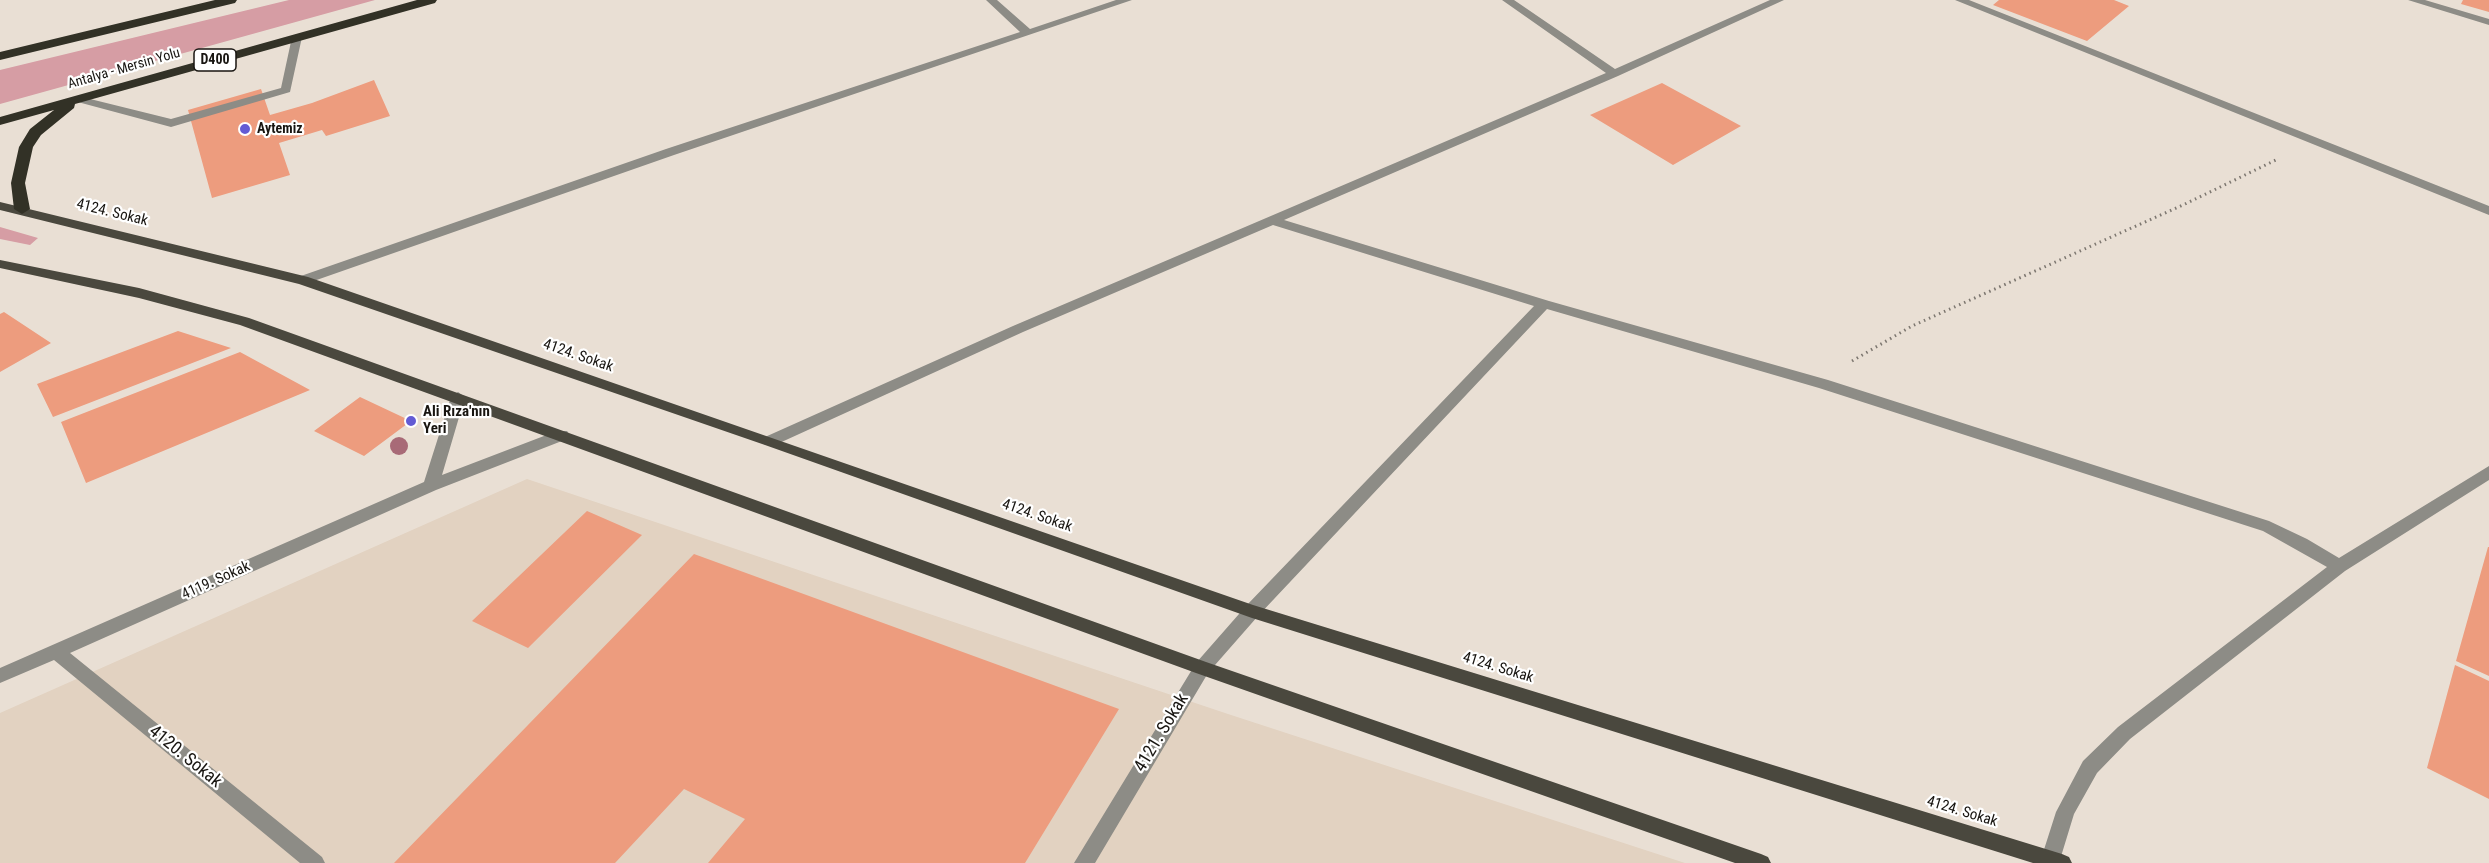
<!DOCTYPE html>
<meta charset="utf-8">
<style>
body{margin:0}
canvas{display:block;background:#e9dfd4}
</style>
<canvas width="2489" height="863"></canvas>
<script>
const c = document.querySelector('canvas').getContext('2d');
c.lineJoin = 'round';
function paint(path, color) {
  c.fillStyle = color;
  c.fill(path, 'evenodd');
}
function poly(rows) {
  const path = new Path2D();
  for (const r of rows) {
    path.moveTo(r[0], r[1]);
    for (let i = 2; i < r.length; i += 2) path.lineTo(r[i], r[i + 1]);
  }
  return path;
}
function trace(path, color, width, dash) {
  c.strokeStyle = color;
  c.lineWidth = width;
  c.lineCap = dash ? 'butt' : 'round';
  c.setLineDash(dash || []);
  c.stroke(path);
}
function write(font, color, halo, rows, align = 'center') {
  c.font = font + ' "Roboto Condensed",sans-serif';
  c.lineWidth = 4.5;
  c.setLineDash([]);
  c.textBaseline = 'middle';
  c.strokeStyle = halo;
  c.fillStyle = color;
  for (const [text, x, y, turn = 0] of rows) {
    c.save();
    c.translate(x, y);
    c.rotate((+turn || 0) * Math.PI / 180);
    c.textAlign = isNaN(turn) ? turn : align;
    if (halo) c.strokeText(text, 0, 0);
    c.fillText(text, 0, 0);
    c.restore();
  }
}
paint(poly([
 [527,479,1228,714,1685,863,0,863,0,713]
]), '#e2d2c1');
paint(poly([
 [289,0,375,0,0,104,0,70],
 [0,227,38,238,30,245,0,239]
]), '#d69da4');
paint(poly([
 [1999,0,2114,0,2129,6,2087,41,1993,5],
 [2463,0,2489,0,2489,12,2461,4],
 [374,80,390,116,326,136,322,130,279,143,290,175,212,198,188,110,261,89,270,115,312,103],
 [1662,83,1741,126,1673,165,1590,115],
 [4,312,51,343,0,372,0,314],
 [178,331,231,348,53,417,37,384],
 [240,352,310,390,86,483,61,422],
 [360,397,411,421,364,456,314,431],
 [587,511,642,535,528,648,472,621],
 [2488,547,2489,547,2489,676,2456,661],
 [694,554,1119,709,1025,863,708,863,745,819,684,789,615,863,394,863],
 [2455,665,2489,681,2489,799,2427,768]
]), '#ed9c7e');
trace(poly([
 [1852,361,1912,326,2183,205,2278,159]
]), '#7d7770', 3, [1.5, 4]);
paint(poly([
 [986,0,997,0,1030,29,1116,0,1132,0,674,155,308,283,298,283,296,280,298,277,666,149,1020,32,986,0],
 [1502,0,1514,0,1615,69,1770,0,1784,0,1618,76,1284,220,1549,301,1828,380,2269,521,2307,539,2339,558,2489,466,2489,480,2345,571,2130,739,2097,773,2074,814,2059,863,2043,863,2041,859,2056,812,2083,761,2118,727,2327,567,2263,531,1819,388,1547,309,1258,616,1208,673,1095,863,1074,863,1196,663,1246,606,1534,306,1273,225,1023,332,775,445,765,445,762,441,765,437,1013,326,1606,73,1502,0],
 [1955,0,1969,0,2489,206,2489,215,1955,0],
 [2408,0,2425,0,2489,19,2489,25,2408,0],
 [297,34,302,37,290,92,171,127,74,101,72,99,78,96,171,119,281,88,292,37,297,34],
 [458,392,465,397,442,475,557,431,567,431,570,435,567,439,436,490,70,653,322,857,325,863,300,863,54,660,0,683,0,668,424,482,451,397,458,392]
]), '#8d8c86');
paint(poly([
 [0,202,308,277,1253,605,2062,854,2069,857,2072,863,2033,863,1252,618,765,445,299,284,0,210,0,202],
 [0,260,139,288,249,318,1206,662,1761,854,1768,857,1771,863,1735,863,1196,673,240,325,139,298,0,268,0,260]
]), '#4a483e');
paint(poly([
 [215,0,237,0,235,3,0,60,0,52,215,0],
 [417,0,437,0,435,3,75,104,74,108,41,135,33,147,25,183,30,209,22,214,14,209,11,183,19,147,30,129,54,110,0,125,0,117,417,0]
]), '#323126');
c.fillStyle = '#a86a77';
for (const [x, y] of [
 [399,446]
]) {
  c.beginPath();
  c.arc(x, y, 9, 0, 2 * Math.PI);
  c.fill();
}
for (const [x, y, r, color] of [
 [245,129,6,"#635bd4"],
 [411,421,6,"#635bd4"]
]) {
  const dot = new Path2D();
  dot.arc(x, y, r, 0, 2 * Math.PI);
  c.fillStyle = color;
  c.fill(dot);
  trace(dot, '#fff', 2);
}
for (const [x, y, w] of [
 [215,60,42]
]) {
  const box = new Path2D();
  box.roundRect(x - w / 2, y - 11, w, 22, 4.5);
  c.fillStyle = '#fff';
  c.fill(box);
  trace(box, '#181511', 1.5);
}
write('bold 14px', '#181511', null, [
 ["D400",215,60]
]);
write('14px', '#181511', '#fff', [
 ["Antalya - Mersin Yolu",124,69,-16]
]);
write('bold 14px', '#181511', '#fff', [
 ["Aytemiz",257,129]
], 'left');
write('15px', '#181511', '#fff', [
 ["4124. Sokak",112,213,14],
 ["4124. Sokak",578,356,19],
 ["4124. Sokak",1037,516,19],
 ["4119. Sokak",216,581,-24],
 ["4124. Sokak",1498,668,17],
 ["4124. Sokak",1962,812,17]
]);
write('bold 15px', '#181511', '#fff', [
 ["Ali Rıza'nın",423,412],
 ["Yeri",423,429]
], 'left');
write('18px', '#181511', '#fff', [
 ["4121. Sokak",1162,733,-59],
 ["4120. Sokak",185,757,39]
]);
</script>
